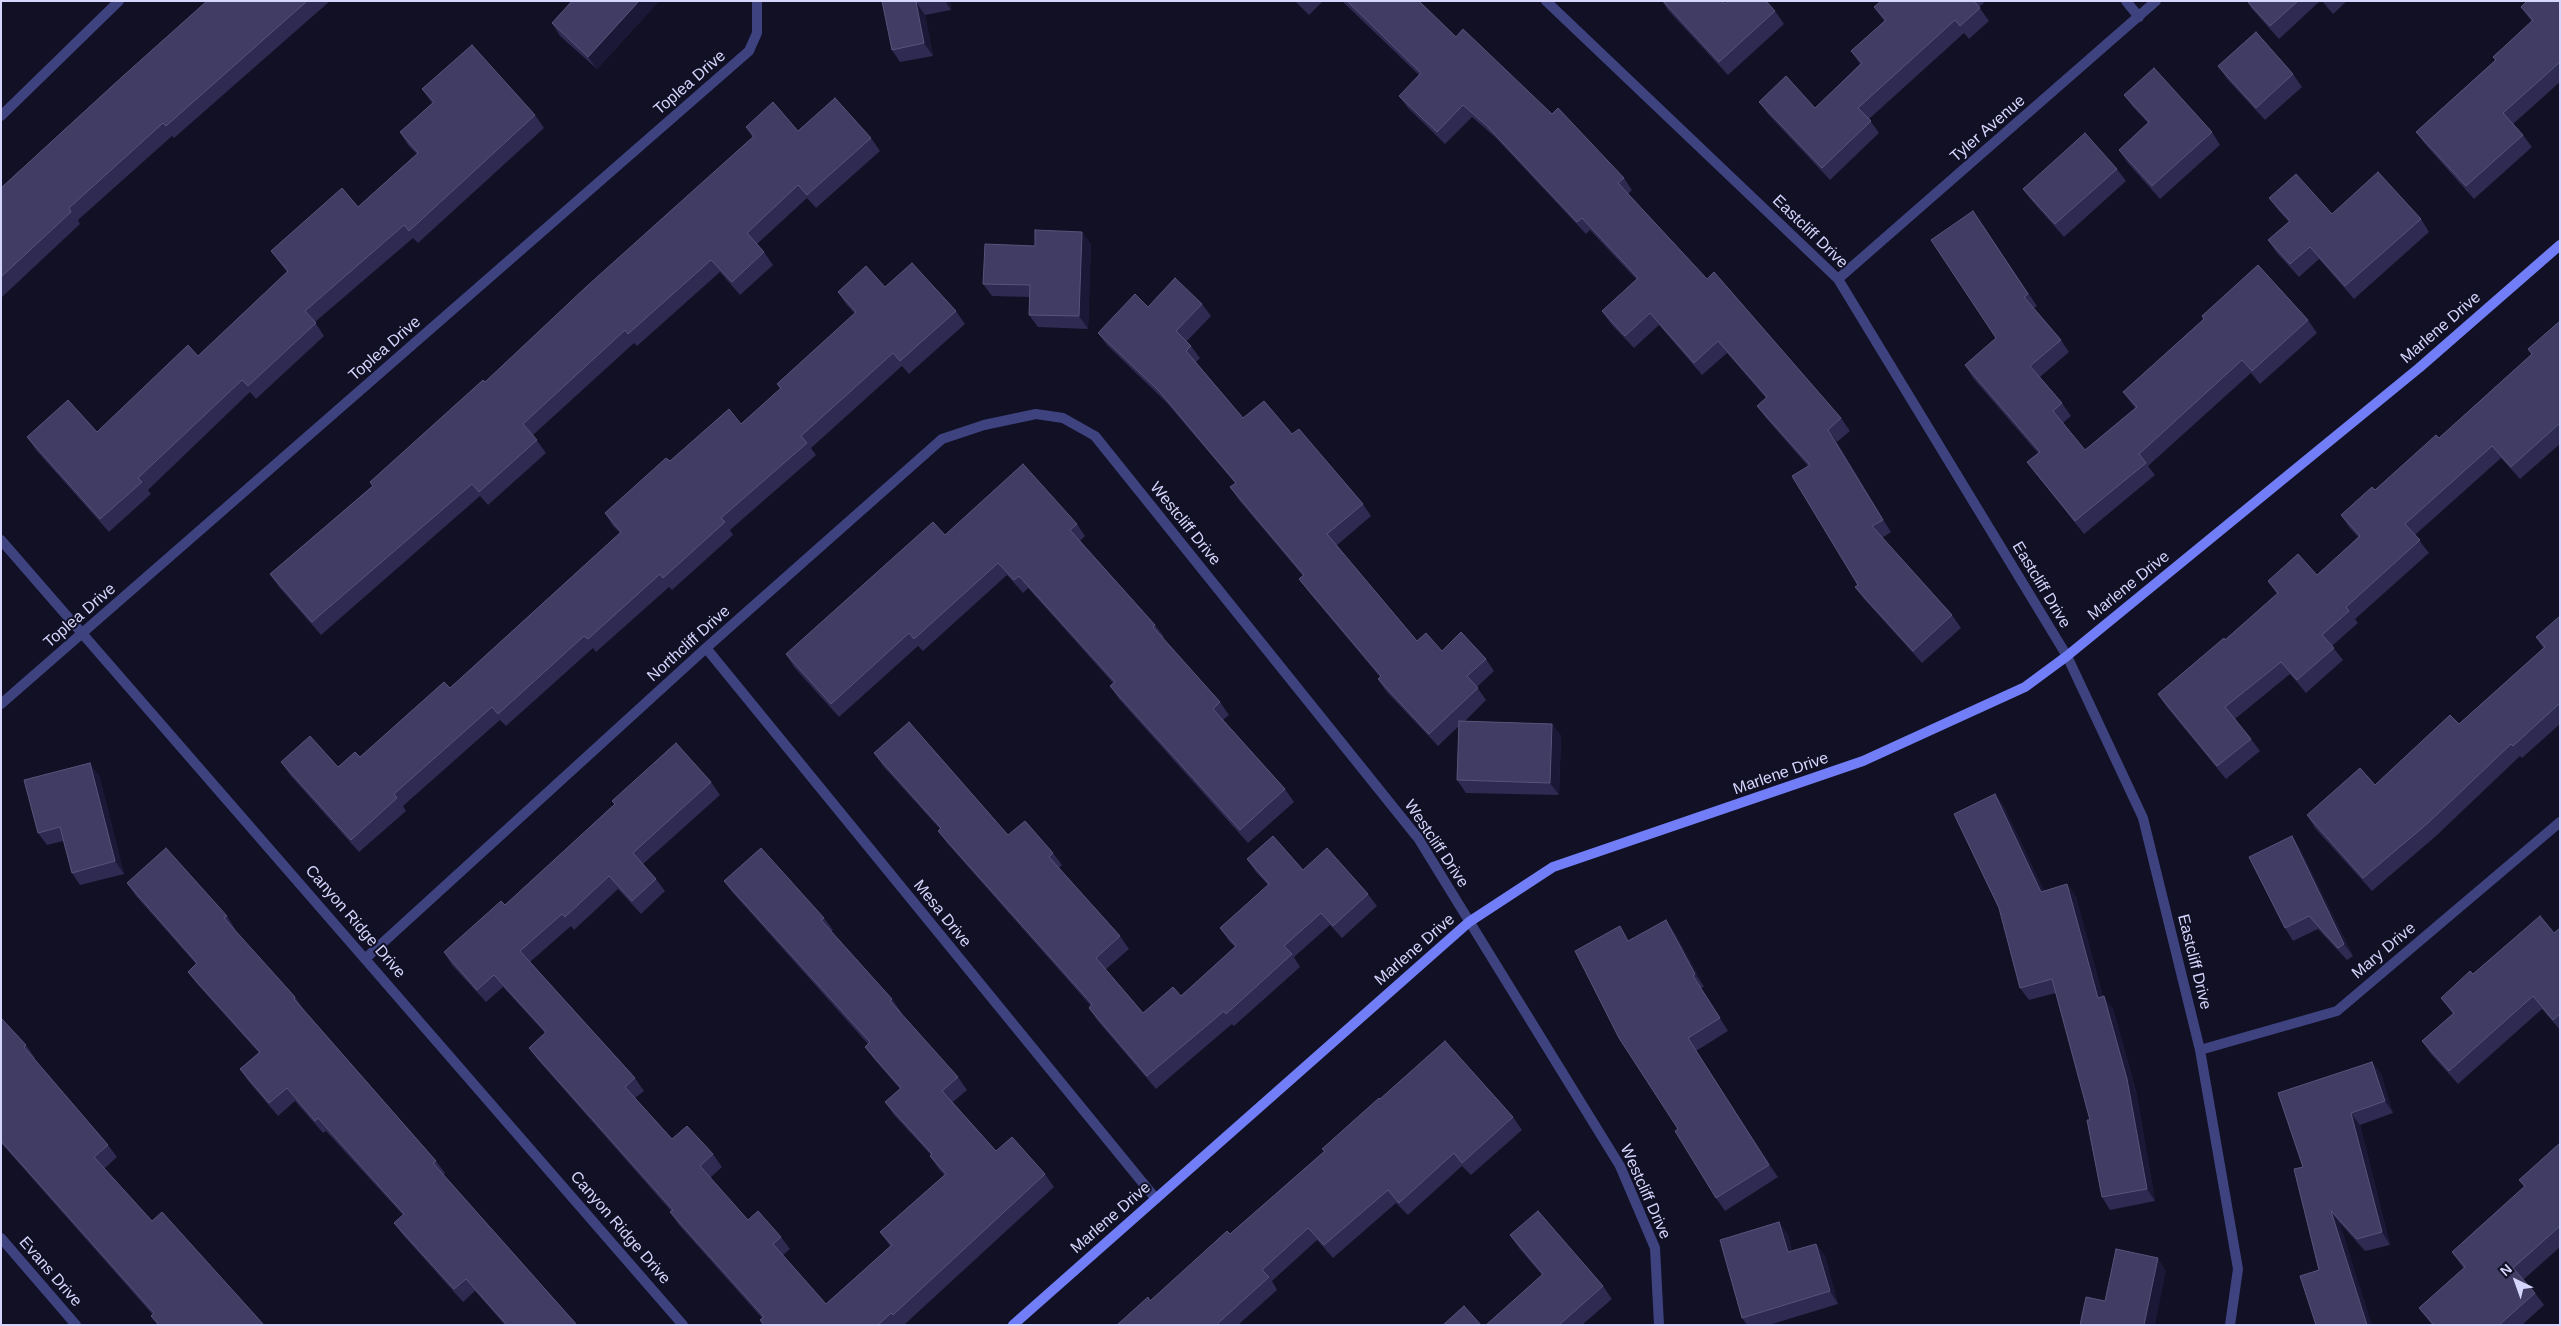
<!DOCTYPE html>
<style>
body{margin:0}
#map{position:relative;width:2561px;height:1326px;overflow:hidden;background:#111024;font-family:Arial,sans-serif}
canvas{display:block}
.frame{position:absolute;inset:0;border:2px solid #d5d5fd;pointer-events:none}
.north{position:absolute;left:2491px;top:1256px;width:50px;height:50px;-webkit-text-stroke:4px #111024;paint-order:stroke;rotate:318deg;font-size:14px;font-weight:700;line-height:20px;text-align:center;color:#d5d5fd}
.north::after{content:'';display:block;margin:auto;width:18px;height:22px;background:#d5d5fd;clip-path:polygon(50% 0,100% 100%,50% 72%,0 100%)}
</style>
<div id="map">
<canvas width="2561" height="1326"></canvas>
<div class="frame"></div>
<div class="north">N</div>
</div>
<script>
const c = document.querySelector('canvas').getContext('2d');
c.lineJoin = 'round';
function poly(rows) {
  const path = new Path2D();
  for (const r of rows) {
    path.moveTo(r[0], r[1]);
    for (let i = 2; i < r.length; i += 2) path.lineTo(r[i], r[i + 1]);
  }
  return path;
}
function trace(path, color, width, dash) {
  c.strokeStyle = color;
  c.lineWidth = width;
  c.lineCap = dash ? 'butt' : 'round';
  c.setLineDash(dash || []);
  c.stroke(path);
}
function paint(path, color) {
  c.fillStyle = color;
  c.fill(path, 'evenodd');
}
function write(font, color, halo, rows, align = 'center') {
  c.font = font + ' Arial,sans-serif';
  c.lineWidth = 4;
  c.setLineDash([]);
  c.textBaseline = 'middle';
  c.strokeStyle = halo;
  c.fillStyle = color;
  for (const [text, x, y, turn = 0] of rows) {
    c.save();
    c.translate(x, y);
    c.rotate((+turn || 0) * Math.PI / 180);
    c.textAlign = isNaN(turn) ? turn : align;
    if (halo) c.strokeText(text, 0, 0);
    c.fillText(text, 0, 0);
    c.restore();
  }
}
trace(poly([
 [1546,1,1838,279,2067,656,2143,818,2200,1050,2238,1269,2230,1325],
 [2126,1,2139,17],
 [1,116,119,1],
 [1838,279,2156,1],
 [1,540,683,1325],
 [706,648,1156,1199],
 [1,704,749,51,757,33,757,1],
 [366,958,706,648,942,439,984,425,1036,414,1063,418,1095,436,1418,838,1620,1166,1655,1248,1659,1325],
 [2200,1050,2337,1011,2560,822],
 [1,1238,76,1325]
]), '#3e4380', 10);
trace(poly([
 [1013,1325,1469,922,1553,867,1863,761,2025,687,2067,656,2419,368,2560,245]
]), '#727ef7', 10);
paint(poly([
 [207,1,330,1,174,138,172,136,78,220,80,224,1,298,1,188],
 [572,1,659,1,597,69,560,36,552,23],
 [882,1,950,1,951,10,925,15,933,56,900,62,892,50],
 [1295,1,1323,1,1309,15],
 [1342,1,1419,1,1456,37,1552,114,1624,178,1632,190,1628,194,1707,279,1841,418,1850,431,1837,442,1891,532,1882,538,1952,615,1961,628,1922,663,1864,599,1855,587,1858,585,1808,466,1766,418,1757,406,1766,398,1727,353,1702,375,1659,325,1634,348,1611,324,1602,311,1637,280,1590,230,1586,234,1495,137,1472,117,1445,144,1408,108,1399,96,1419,75],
 [1662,1,1723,1,1725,4,1775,11,1784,24,1728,75,1668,10],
 [1881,1,1986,1,1979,7,1989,21,1969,39,1964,33,1869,119,1879,133,1830,180,1768,114,1759,102,1815,108,1860,64,1851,51,1884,21,1874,7],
 [2247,1,2320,1,2279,39,2252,9],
 [2322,1,2347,1,2333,14],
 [2560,1,2560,82,2513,124,2523,135,2532,147,2474,199,2425,144,2416,132,2495,60,2493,57,2532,22,2521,7],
 [2218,66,2293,74,2302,87,2265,120,2227,79],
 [422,89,535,115,544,128,418,243,413,238,315,322,324,336,256,399,250,392,148,490,151,494,109,532,36,450,27,437,97,432,198,356,287,272,280,263,271,251,358,207,417,154,408,145,400,132,432,103],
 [2124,95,2212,132,2220,145,2160,199,2127,162,2119,150,2148,123,2133,107],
 [746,127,798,131,871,138,880,151,816,208,807,198,757,244,764,252,773,265,740,295,720,272,637,346,634,343,533,435,546,453,488,505,480,496,321,635,279,587,270,574,372,486,485,382,753,138],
 [2117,169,2126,181,2064,237,2032,201,2023,189],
 [2269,198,2332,214,2421,219,2429,232,2354,299,2319,259,2299,277,2277,253,2268,240,2289,222,2278,210],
 [1982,224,2037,306,2034,308,2061,340,2069,352,2040,377,2062,403,2071,416,2063,423,2085,450,2135,408,2123,392,2204,319,2202,316,2308,320,2317,333,2260,384,2251,373,2148,466,2155,475,2084,534,2036,474,2027,462,2038,453,1973,378,1965,365,1996,338],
 [1091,244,1088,329,1038,327,1029,315,1030,297,992,296,983,284,1035,246],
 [885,287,956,311,965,324,909,374,902,366,811,448,816,455,730,530,733,535,672,590,669,587,596,652,593,648,506,726,500,720,403,806,406,811,359,852,290,775,281,762,338,767,360,757,450,688,620,533,613,526,605,513,670,461,741,424,780,389,777,384,855,314,846,304,838,292],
 [1202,304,1211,316,1187,341,1191,346,1200,358,1196,362,1243,418,1292,434,1363,504,1371,516,1336,546,1417,641,1442,651,1486,659,1494,671,1477,687,1486,700,1465,721,1552,724,1561,736,1559,795,1466,793,1457,780,1459,726,1438,746,1386,691,1378,679,1380,677,1308,591,1299,579,1303,576,1239,500,1230,487,1235,483,1167,403,1107,345,1098,333,1148,307],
 [2560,321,2560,444,2520,479,2501,458,2415,535,2429,553,2355,619,2358,623,2332,646,2343,660,2306,693,2290,674,2235,719,2251,739,2260,751,2226,779,2166,706,2158,694,2225,640,2277,594,2268,581,2317,575,2358,537,2349,527,2341,515,2375,490,2439,438,2532,354,2528,349],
 [1077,524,1085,536,1080,541,1155,625,1164,637,1163,638,1220,702,1229,715,1223,720,1285,789,1294,802,1248,843,1119,699,1110,686,1113,683,1028,588,1023,593,1007,575,923,651,918,646,839,717,794,667,786,654,945,535],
 [2560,616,2560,724,2522,758,2520,756,2436,836,2372,891,2315,828,2307,815,2375,785,2459,724,2543,648,2536,637],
 [874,753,1008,835,1053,853,1062,865,1059,868,1120,936,1129,949,1105,970,1143,1013,1181,996,1235,947,1229,941,1220,928,1268,885,1256,872,1247,859,1303,870,1368,894,1377,906,1342,938,1330,925,1294,957,1300,967,1234,1026,1232,1024,1156,1089,1097,1020,1089,1008,1091,1006,947,843,938,831,940,829,883,766],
 [99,775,124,874,80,885,72,873,63,841,47,845,38,833],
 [711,782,720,795,643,864,656,879,665,891,641,914,618,889,574,930,571,926,530,962,635,1078,644,1091,635,1098,672,1139,713,1154,722,1167,710,1178,748,1220,781,1237,790,1249,783,1255,826,1304,890,1246,880,1232,944,1175,938,1168,930,1156,931,1155,894,1115,885,1102,900,1089,874,1059,865,1047,868,1044,733,893,724,881,824,918,833,930,831,932,892,999,901,1012,900,1013,958,1077,967,1090,953,1102,996,1151,1045,1174,1054,1187,904,1325,763,1325,760,1320,762,1318,679,1225,670,1212,671,1211,538,1060,529,1048,545,1033,503,987,486,1002,452,965,444,952,505,905,615,804,612,801],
 [1995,794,2004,807,2044,891,2067,884,2076,897,2103,997,2113,1009,2136,1091,2155,1201,2110,1210,2102,1197,2090,1120,2056,993,2029,1000,2020,988],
 [2292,836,2300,849,2353,956,2347,960,2318,929,2293,941,2285,928],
 [127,883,227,916,235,929,234,930,295,997,304,1010,436,1161,445,1173,443,1175,577,1325,505,1325,475,1291,463,1302,403,1235,394,1223,403,1215,326,1131,323,1133,295,1101,278,1116,249,1082,240,1069,259,1053,197,984,188,972,196,964,136,896],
 [2560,928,2560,1030,2542,1009,2458,1084,2431,1054,2422,1041,2453,1014,2441,998,2473,974,2554,933],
 [1675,933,1704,987,1701,988,1728,1031,1696,1051,1778,1177,1725,1211,1716,1198,1678,1129,1629,940],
 [1,1018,26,1045,35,1058,34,1059,108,1145,117,1157,104,1169,152,1221,264,1325,158,1325,151,1316,153,1315,1,1143],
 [2372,1062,2381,1074,2393,1113,2360,1125,2390,1245,2365,1251,2340,1223,2319,1270,2303,1167],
 [1380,1099,1513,1117,1522,1130,1471,1175,1462,1166,1408,1215,1396,1203,1333,1258,1317,1240,1272,1281,1277,1290,1238,1325,1117,1325,1150,1301,1230,1234,1324,1151],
 [2560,1143,2560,1247,2523,1280,2535,1293,2544,1305,2522,1325,2432,1325,2419,1308,2464,1269,2452,1252,2524,1187,2519,1180],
 [1779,1222,1788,1235,1792,1251,1816,1244,1825,1256,1838,1304,1769,1325,1747,1325,1742,1318],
 [1510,1235,1603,1286,1612,1299,1582,1325,1486,1325,1542,1275,1519,1248]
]), '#2e2a51');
paint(poly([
 [639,1,659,1,597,69,588,57],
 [945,1,950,1,951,10],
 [916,2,925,15,933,56,924,43],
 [1082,232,1091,244,1088,329,1079,316],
 [1828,430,1837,442,1891,532,1883,520],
 [1552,724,1561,736,1559,795,1550,783],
 [90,763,99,775,124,874,115,861],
 [1995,794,2004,807,2050,904,2041,892],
 [2292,836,2300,849,2353,956,2344,944],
 [2067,884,2076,897,2107,1011,2098,998],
 [1666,920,1675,933,1704,987,1695,974],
 [2104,996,2113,1009,2136,1091,2155,1201,2147,1189],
 [1688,1038,1696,1051,1778,1177,1769,1165],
 [2372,1062,2381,1074,2393,1113,2385,1101],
 [2351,1113,2360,1125,2390,1245,2382,1232],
 [2331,1211,2340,1223,2372,1325,2367,1325],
 [1779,1222,1788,1235,1796,1264,1788,1252],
 [1816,1244,1825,1256,1838,1304,1830,1291],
 [2158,1258,2166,1271,2155,1325,2144,1325]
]), '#1b1837');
const building = poly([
 [207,1,307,1,166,126,163,123,69,208,71,212,1,277,1,188,122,77,207,1],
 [572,1,639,1,588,57,552,23,572,1],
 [882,1,922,1,916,2,924,43,892,50,882,1],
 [1347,1,1419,1,1456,37,1463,29,1552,114,1558,108,1624,178,1618,183,1707,279,1714,272,1841,418,1828,430,1883,520,1872,526,1952,615,1913,651,1855,587,1858,585,1792,476,1810,465,1757,406,1767,397,1718,341,1694,363,1650,313,1625,336,1602,311,1638,278,1582,218,1577,222,1486,125,1463,105,1437,132,1399,96,1421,73,1347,1],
 [1663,1,1723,1,1725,4,1728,1,1766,1,1775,11,1719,62,1663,1],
 [1881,1,1974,1,1980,8,1960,26,1955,20,1858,108,1871,121,1822,168,1759,102,1786,76,1815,108,1862,63,1851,51,1886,20,1874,7,1881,1],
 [2247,1,2298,1,2270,26,2247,1],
 [2527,1,2560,1,2560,62,2503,113,2523,135,2466,186,2416,132,2496,60,2493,57,2533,20,2521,7,2527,1],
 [2256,32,2293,74,2256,108,2218,66,2256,32],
 [472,45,535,115,409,231,404,225,305,311,316,323,248,386,242,380,138,478,142,482,100,519,27,437,68,400,97,432,188,345,198,356,288,271,271,251,342,188,358,207,418,153,400,132,434,102,422,89,472,45],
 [2154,68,2212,132,2152,186,2119,150,2149,122,2124,95,2154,68],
 [835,98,871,138,807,195,798,185,747,233,764,252,732,282,711,260,628,334,625,330,523,424,537,440,479,492,472,484,312,622,270,574,373,486,370,482,483,380,485,382,586,287,754,136,746,127,773,102,798,131,835,98],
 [2085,133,2117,169,2055,224,2023,189,2085,133],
 [2378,172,2421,219,2345,286,2310,247,2290,264,2268,240,2290,221,2269,198,2296,174,2332,214,2378,172],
 [1973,211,2028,294,2024,297,2061,340,2030,366,2062,403,2053,411,2085,450,2137,407,2123,392,2204,319,2202,316,2258,265,2308,320,2252,371,2242,360,2139,454,2146,463,2075,521,2027,462,2040,452,1965,365,1996,338,1931,240,1973,211],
 [1035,230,1082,232,1079,316,1029,315,1030,285,983,284,985,244,1035,246,1035,230],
 [912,263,956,311,900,361,893,353,801,436,807,443,721,518,725,522,663,578,660,574,588,639,584,636,498,714,492,707,394,794,397,798,351,840,281,762,310,736,338,767,355,752,360,757,444,682,450,688,621,532,605,513,666,458,670,461,729,409,741,424,781,388,777,384,856,312,838,292,866,266,885,287,912,263],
 [1175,278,1202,304,1176,331,1191,346,1186,351,1243,418,1264,401,1292,434,1299,429,1363,504,1327,534,1417,641,1426,633,1442,651,1461,632,1486,659,1467,676,1478,688,1429,734,1378,679,1381,676,1299,579,1304,575,1230,487,1236,483,1159,391,1098,333,1135,294,1148,307,1175,278],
 [2560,321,2560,423,2511,467,2492,446,2405,524,2420,540,2346,607,2349,611,2322,635,2334,648,2297,680,2281,662,2225,707,2251,739,2217,766,2158,694,2224,638,2225,640,2278,593,2268,581,2298,554,2317,575,2360,536,2341,515,2372,487,2375,490,2436,435,2439,438,2532,354,2528,349,2560,321],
 [1023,464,1077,524,1070,530,1155,625,1153,627,1220,702,1213,709,1285,789,1240,830,1110,686,1115,682,1019,576,1014,580,998,563,914,639,909,633,831,704,786,654,933,522,945,535,1023,464],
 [2560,616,2560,703,2513,746,2511,744,2428,823,2363,878,2307,815,2360,768,2375,785,2450,715,2459,724,2545,647,2536,637,2560,616],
 [1459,721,1552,724,1550,783,1457,780,1459,721],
 [909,722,1008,835,1025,821,1053,853,1049,857,1120,936,1096,958,1143,1013,1173,987,1181,996,1236,946,1220,928,1269,884,1247,859,1273,836,1303,870,1327,848,1368,894,1333,926,1321,913,1284,946,1292,954,1226,1014,1224,1011,1147,1076,1089,1008,1092,1004,938,831,941,828,874,753,909,722],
 [676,743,711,782,633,853,656,879,632,901,609,876,565,917,562,914,520,951,635,1078,625,1087,672,1139,687,1126,713,1154,700,1166,748,1220,758,1211,781,1237,773,1244,826,1304,892,1245,880,1232,946,1174,930,1156,932,1154,885,1102,901,1088,865,1047,870,1042,724,881,761,848,824,918,821,920,892,999,890,1001,958,1077,942,1091,996,1151,1012,1137,1045,1174,893,1315,891,1313,878,1325,764,1325,760,1320,764,1317,670,1212,673,1210,529,1048,546,1032,494,975,477,990,444,952,501,901,505,905,615,804,612,801,676,743],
 [90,763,115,861,72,873,60,827,38,833,24,780,90,763],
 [1995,794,2041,892,2067,884,2098,998,2104,996,2127,1079,2147,1189,2102,1197,2087,1120,2090,1120,2052,979,2020,988,1999,908,1954,814,1995,794],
 [2292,836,2344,944,2338,948,2309,916,2285,928,2249,857,2292,836],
 [166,848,227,916,224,918,295,997,294,999,436,1161,433,1163,577,1325,507,1325,466,1279,454,1289,394,1223,404,1214,318,1118,315,1121,287,1088,269,1103,240,1069,260,1052,188,972,197,963,127,883,166,848],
 [2540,916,2554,933,2560,928,2560,1014,2553,1020,2533,996,2449,1071,2422,1041,2454,1013,2441,998,2470,971,2473,974,2540,916],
 [1666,920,1695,974,1693,976,1720,1018,1688,1038,1769,1165,1716,1198,1675,1131,1678,1129,1619,1038,1575,951,1620,926,1628,941,1666,920],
 [1,1018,26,1045,24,1047,108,1145,94,1157,152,1221,162,1212,264,1325,159,1325,151,1316,154,1313,1,1141,1,1018],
 [1445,1041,1513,1117,1462,1163,1454,1153,1399,1203,1388,1190,1324,1245,1308,1228,1262,1270,1269,1277,1216,1325,1117,1325,1148,1297,1150,1301,1227,1231,1230,1234,1325,1151,1322,1149,1379,1098,1380,1099,1445,1041],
 [2372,1062,2385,1101,2351,1113,2382,1232,2357,1239,2331,1211,2367,1325,2316,1325,2300,1276,2319,1270,2294,1169,2303,1167,2278,1093,2372,1062],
 [2560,1143,2560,1226,2513,1268,2535,1293,2499,1325,2434,1325,2419,1308,2465,1267,2452,1252,2525,1186,2519,1180,2560,1143],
 [1538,1211,1603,1286,1559,1325,1486,1325,1543,1274,1510,1235,1538,1211],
 [1779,1222,1788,1252,1816,1244,1830,1291,1742,1318,1720,1240,1779,1222],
 [2116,1249,2158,1258,2144,1325,2080,1325,2086,1297,2105,1301,2116,1249],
 [1464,1306,1481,1325,1443,1325,1464,1306]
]);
paint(building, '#403c63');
trace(building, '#57547c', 1);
write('16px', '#d5d5fd', '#111024', [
 ["Toplea Drive",690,83,-41],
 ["Tyler Avenue",1988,129,-41],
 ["Eastcliff Drive",1810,232,44],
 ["Marlene Drive",2441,328,-41],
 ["Toplea Drive",385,349,-41],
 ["Westcliff Drive",1185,524,51],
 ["Eastcliff Drive",2041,585,59],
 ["Marlene Drive",2129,586,-39],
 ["Toplea Drive",80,616,-41],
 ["Northcliff Drive",689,644,-42],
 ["Marlene Drive",1781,774,-19],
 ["Westcliff Drive",1436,844,56],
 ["Mesa Drive",942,914,51],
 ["Canyon Ridge Drive",355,922,49],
 ["Marlene Drive",1415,950,-41],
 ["Mary Drive",2384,951,-40],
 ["Eastcliff Drive",2194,962,76],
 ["Westcliff Drive",1645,1192,66],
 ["Marlene Drive",1111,1218,-41],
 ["Canyon Ridge Drive",620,1228,49],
 ["Evans Drive",50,1272,49]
]);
</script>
